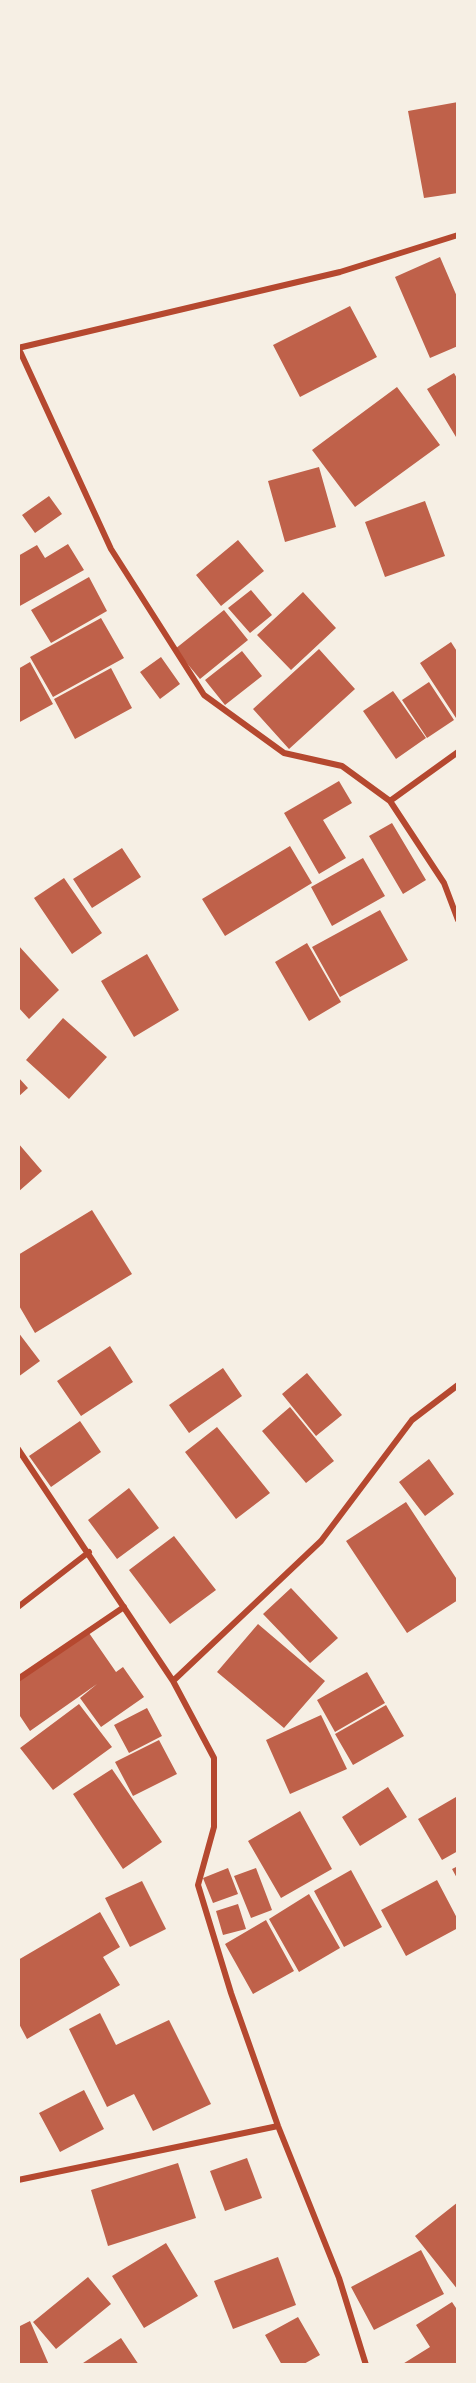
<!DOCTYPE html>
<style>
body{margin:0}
#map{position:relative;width:476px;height:2383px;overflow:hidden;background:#f6efe4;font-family:Poppins,sans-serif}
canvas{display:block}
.frame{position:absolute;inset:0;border:20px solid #f6efe4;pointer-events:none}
</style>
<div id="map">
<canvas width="476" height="2383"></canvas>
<div class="frame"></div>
</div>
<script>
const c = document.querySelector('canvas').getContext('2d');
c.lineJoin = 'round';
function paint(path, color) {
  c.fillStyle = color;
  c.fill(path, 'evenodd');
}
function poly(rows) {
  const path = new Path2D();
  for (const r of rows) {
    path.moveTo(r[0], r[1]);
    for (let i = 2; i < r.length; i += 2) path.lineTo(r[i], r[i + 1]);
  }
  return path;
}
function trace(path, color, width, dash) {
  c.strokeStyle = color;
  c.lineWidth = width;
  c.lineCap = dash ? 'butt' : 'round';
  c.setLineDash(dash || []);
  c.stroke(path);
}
paint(poly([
 [458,102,458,193,424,198,408,111],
 [440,257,458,299,458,346,430,358,395,277],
 [350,306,377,357,300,397,273,345],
 [454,373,458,380,458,436,456,437,427,389],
 [397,387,440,445,355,507,312,450],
 [319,467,336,527,285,542,268,481],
 [49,496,62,514,35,533,22,515],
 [425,501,445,556,385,577,365,522],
 [238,540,264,571,221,606,196,575],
 [68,544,84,570,18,607,18,556,37,545,45,558],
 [89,577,107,611,51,643,31,610],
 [251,590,272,615,250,633,228,608],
 [303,592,336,628,291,670,257,635],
 [224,610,248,640,200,679,175,649],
 [101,618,124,658,53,697,30,657],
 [451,642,458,653,456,718,420,663],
 [319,649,355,689,289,749,253,709],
 [242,651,262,676,225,705,205,680],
 [161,657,180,684,160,699,140,672],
 [30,662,53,704,18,723,18,669],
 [111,668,132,708,75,739,54,699],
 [429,682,454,720,427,738,402,700],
 [393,691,426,738,396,759,363,711],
 [339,781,352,803,323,820,346,858,319,874,284,813],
 [392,823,426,880,403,894,369,836],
 [290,846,312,883,225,936,202,899],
 [122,848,141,877,92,908,73,879],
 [363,858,385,896,332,926,311,887],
 [64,878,102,933,72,954,34,898],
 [380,910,408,960,340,997,312,947],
 [307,943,341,1002,309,1021,275,962],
 [18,945,59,990,29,1019,18,1007],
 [147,954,179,1010,134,1037,101,981],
 [63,1018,107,1057,69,1099,26,1060],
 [18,1077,28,1088,18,1097],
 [18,1143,42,1171,18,1192],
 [92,1210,132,1274,35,1333,18,1304,18,1255],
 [18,1332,40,1361,18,1377],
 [110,1346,133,1382,81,1416,57,1381],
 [223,1368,242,1396,189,1433,169,1405],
 [307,1373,342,1415,316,1436,282,1394],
 [290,1407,334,1461,306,1483,262,1431],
 [80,1421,101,1452,51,1487,29,1456],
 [217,1427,270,1493,236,1519,185,1452],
 [429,1459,454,1494,425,1516,399,1482],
 [129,1488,159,1528,117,1559,88,1520],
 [406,1502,458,1581,458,1600,407,1633,346,1541],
 [174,1536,216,1590,170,1624,129,1570],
 [291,1588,338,1638,310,1663,263,1614],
 [258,1624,325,1681,284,1728,217,1672],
 [89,1633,116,1672,123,1667,144,1697,101,1727,80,1698,97,1684,30,1731,18,1713,18,1681],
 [367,1672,385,1703,335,1732,317,1700],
 [79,1704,112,1747,53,1790,20,1748],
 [386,1705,404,1736,353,1765,335,1734],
 [147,1708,162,1736,129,1753,114,1725],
 [321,1715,347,1769,290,1794,266,1740],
 [159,1740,177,1774,133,1796,115,1762],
 [112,1769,162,1842,123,1869,73,1794],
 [388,1787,407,1817,360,1846,342,1817],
 [456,1797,458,1851,442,1860,418,1819],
 [300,1811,332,1869,281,1898,248,1841],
 [458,1866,458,1880,452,1869],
 [228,1868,238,1894,213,1903,203,1878],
 [256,1868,272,1910,251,1918,234,1876],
 [351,1870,382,1927,344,1947,314,1891],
 [437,1880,458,1920,458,1928,406,1956,381,1910],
 [142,1881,166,1929,130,1947,105,1898],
 [309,1894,340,1948,299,1972,269,1919],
 [238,1904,246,1929,223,1935,216,1911],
 [100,1912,120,1947,103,1957,120,1985,27,2039,18,2022,18,1960],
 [266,1920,294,1971,253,1994,225,1944],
 [100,2013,116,2045,169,2020,211,2104,153,2131,134,2094,107,2107,69,2029],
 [84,2090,104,2129,60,2152,39,2113],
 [247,2158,262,2198,225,2211,210,2171],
 [178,2163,196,2218,108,2246,91,2190],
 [458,2202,458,2290,415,2236],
 [166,2243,198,2296,144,2328,112,2276],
 [421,2250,444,2294,374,2330,351,2287],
 [278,2257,296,2305,233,2329,214,2281],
 [88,2277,111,2304,56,2349,33,2322],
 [452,2302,458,2311,458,2364,401,2365,430,2347,416,2325],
 [298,2317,320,2355,302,2365,282,2365,265,2335],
 [30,2321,49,2365,18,2365,18,2327],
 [121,2338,139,2365,80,2365]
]), '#bf614a');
trace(poly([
 [18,347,111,549,204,695,284,753,342,766,390,801,444,883,458,920],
 [18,348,340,272,458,235],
 [390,801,458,752],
 [18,1449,173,1681,214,1758,214,1827,198,1885,231,1993,278,2126,339,2278,366,2365],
 [18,1607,89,1552],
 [18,1679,124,1607],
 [173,1681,321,1541,412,1420,458,1385],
 [18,2180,278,2126]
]), '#b5482f', 6);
</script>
